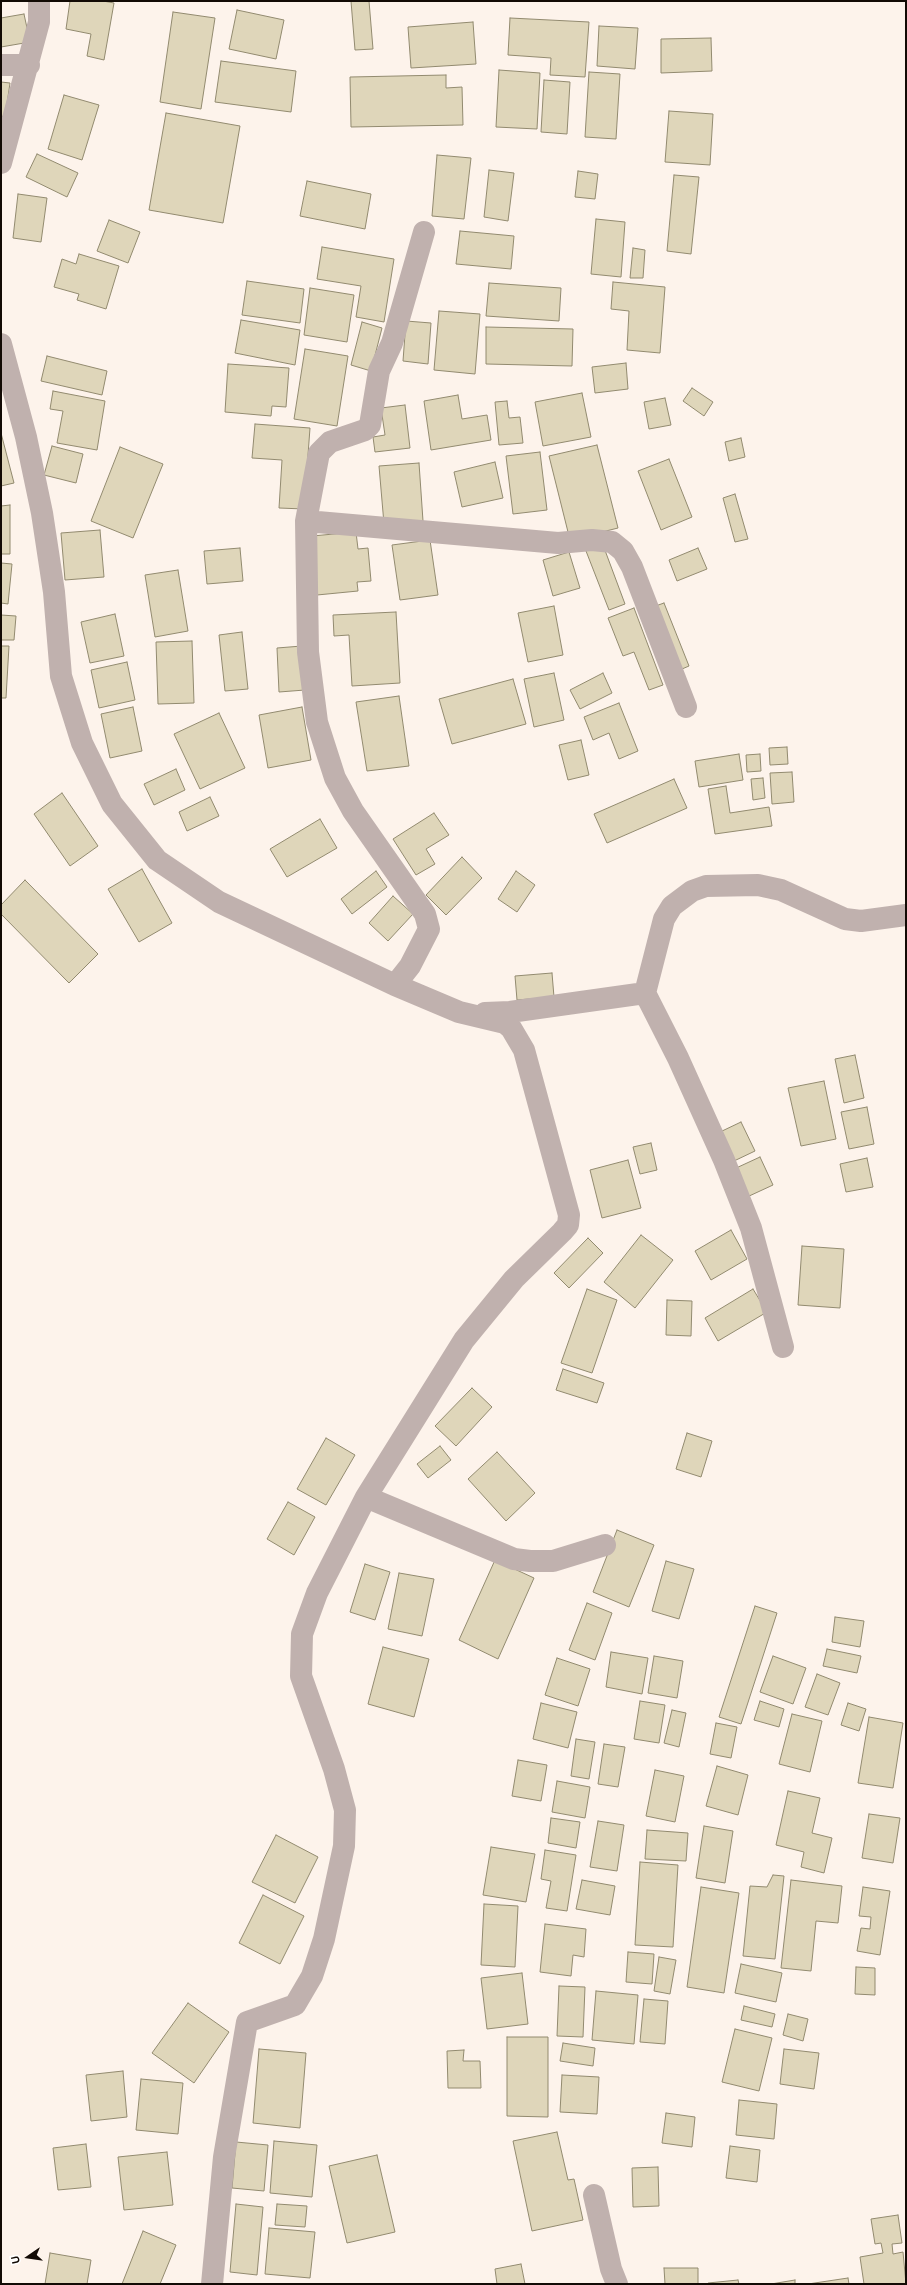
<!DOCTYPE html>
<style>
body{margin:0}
#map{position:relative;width:907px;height:2285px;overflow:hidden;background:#fdf3eb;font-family:Figtree,sans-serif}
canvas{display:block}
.frame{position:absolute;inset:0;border:2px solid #120a04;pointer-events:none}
.north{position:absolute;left:8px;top:2237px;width:40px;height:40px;-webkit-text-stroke:3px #fff;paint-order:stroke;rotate:257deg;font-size:11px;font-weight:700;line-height:16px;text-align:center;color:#120a04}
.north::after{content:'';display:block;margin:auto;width:14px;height:18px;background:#120a04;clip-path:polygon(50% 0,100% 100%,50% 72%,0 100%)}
</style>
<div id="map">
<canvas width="907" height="2285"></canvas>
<div class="frame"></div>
<div class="north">U</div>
</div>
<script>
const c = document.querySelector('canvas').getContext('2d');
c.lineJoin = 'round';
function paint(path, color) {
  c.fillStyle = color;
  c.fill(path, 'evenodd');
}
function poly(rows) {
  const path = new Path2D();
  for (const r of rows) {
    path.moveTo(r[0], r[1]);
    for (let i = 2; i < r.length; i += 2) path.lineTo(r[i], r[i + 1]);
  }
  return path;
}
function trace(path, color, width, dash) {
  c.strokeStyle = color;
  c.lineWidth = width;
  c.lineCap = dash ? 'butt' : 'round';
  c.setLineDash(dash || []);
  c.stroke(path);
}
const building = poly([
 [70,1,103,1,114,3,104,60,87,56,91,34,66,29,70,1],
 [351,1,369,1,373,49,355,50,351,1],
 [237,10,284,20,276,59,229,49,237,10],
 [173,12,215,18,201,109,160,102,173,12],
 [24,14,30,42,1,47,1,18,24,14],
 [510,18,589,22,585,77,550,75,551,58,508,55,510,18],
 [473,22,476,64,411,68,408,27,473,22],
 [599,26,638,28,635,69,597,66,599,26],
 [711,38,712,71,661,73,661,39,711,38],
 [221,61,296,71,291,112,215,102,221,61],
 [499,70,540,73,537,129,496,127,499,70],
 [589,72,620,74,616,139,585,137,589,72],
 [446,75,446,88,462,87,463,125,351,127,350,77,446,75],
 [544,80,570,82,567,134,541,132,544,80],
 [1,82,10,83,5,117,1,116,1,82],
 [64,95,99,105,82,160,48,149,64,95],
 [669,111,713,114,710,165,665,162,669,111],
 [166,113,240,126,223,223,149,210,166,113],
 [37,154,78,173,67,197,26,177,37,154],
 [437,155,471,158,464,219,432,216,437,155],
 [489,170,514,173,508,221,484,217,489,170],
 [578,171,598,174,595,199,575,197,578,171],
 [674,175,699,177,691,254,667,251,674,175],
 [307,181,371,194,365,229,300,216,307,181],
 [18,194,47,198,41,242,13,238,18,194],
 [596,219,625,222,621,277,591,274,596,219],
 [109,220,140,232,128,263,97,251,109,220],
 [460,231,514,236,511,269,456,264,460,231],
 [322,247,394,259,384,322,356,317,361,286,317,279,322,247],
 [633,248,645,250,643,278,630,278,633,248],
 [79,254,119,266,106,309,77,300,79,294,54,287,62,259,76,264,79,254],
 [247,281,304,289,300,323,242,315,247,281],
 [613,282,665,287,660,353,627,350,629,311,611,309,613,282],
 [489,283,561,288,559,321,486,316,489,283],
 [310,288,354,295,347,342,304,335,310,288],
 [439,311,480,314,475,374,434,370,439,311],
 [241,320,300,330,295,365,235,353,241,320],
 [406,321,431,323,428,364,403,361,406,321],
 [362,322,382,328,371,371,351,365,362,322],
 [486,327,573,329,572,366,486,364,486,327],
 [305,349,348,356,337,426,294,419,305,349],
 [47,356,107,371,102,395,41,381,47,356],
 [626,363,628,389,595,393,592,367,626,363],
 [228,364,289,368,286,407,272,406,271,416,225,412,228,364],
 [692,388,713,402,704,416,683,401,692,388],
 [53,391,105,401,97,450,57,443,63,411,50,409,53,391],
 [582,393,591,437,543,446,535,402,582,393],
 [458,395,462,419,487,415,491,440,431,450,424,401,458,395],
 [665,398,671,425,649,429,644,402,665,398],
 [507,401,509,418,520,417,523,443,499,445,495,402,507,401],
 [405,405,410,448,375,452,373,437,385,435,381,408,405,405],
 [255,424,310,428,304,509,279,508,282,460,252,458,255,424],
 [1,433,14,483,1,486,1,433],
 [741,438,745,457,729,461,725,442,741,438],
 [597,445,618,528,570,540,549,456,597,445],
 [52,446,83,454,76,483,44,475,52,446],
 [120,447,163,464,133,538,91,521,120,447],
 [540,452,547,510,513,514,506,456,540,452],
 [669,459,692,517,661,530,638,471,669,459],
 [495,462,503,498,462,507,454,472,495,462],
 [419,463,423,521,384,524,379,466,419,463],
 [735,494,748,539,735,542,723,498,735,494],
 [10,505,10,554,1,554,1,506,10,505],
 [100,530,104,577,65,580,61,533,100,530],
 [356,532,358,549,368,548,371,581,357,582,358,591,317,595,312,536,356,532],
 [430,540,438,595,400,600,392,545,430,540],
 [603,545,625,604,609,610,586,551,603,545],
 [240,548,243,581,207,584,204,551,240,548],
 [698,548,707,569,677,581,669,560,698,548],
 [569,552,580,588,553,596,543,560,569,552],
 [1,563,12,564,8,604,1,603,1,563],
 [178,570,188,631,155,637,145,575,178,570],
 [664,603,689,666,675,672,650,608,664,603],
 [554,606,563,655,528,662,518,613,554,606],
 [634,608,663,685,649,690,634,652,623,656,608,618,634,608],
 [396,612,400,683,352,686,349,635,334,636,333,615,396,612],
 [115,614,124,656,90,663,81,622,115,614],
 [1,615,16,616,14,640,1,640,1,615],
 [242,632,248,689,225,691,219,635,242,632],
 [192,641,194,703,158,704,156,642,192,641],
 [1,646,9,646,6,698,1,698,1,646],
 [302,646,305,690,279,692,277,648,302,646],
 [127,662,135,700,99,708,91,670,127,662],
 [554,673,564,720,534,727,524,679,554,673],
 [603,673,612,693,580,709,570,690,603,673],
 [513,679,526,724,452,744,439,699,513,679],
 [399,696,409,766,367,771,356,702,399,696],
 [619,703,638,751,619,759,609,733,593,740,584,717,619,703],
 [133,707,142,751,110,758,101,714,133,707],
 [302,707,311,760,268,768,259,715,302,707],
 [219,713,245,768,200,789,174,734,219,713],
 [581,740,589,775,568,780,559,745,581,740],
 [787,747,788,764,770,765,769,748,787,747],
 [739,754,743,780,699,787,695,761,739,754],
 [760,754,761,771,747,772,746,755,760,754],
 [176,769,185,790,154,805,144,784,176,769],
 [792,772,794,802,772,804,770,773,792,772],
 [763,778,765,798,753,800,751,779,763,778],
 [674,779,687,808,607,843,594,814,674,779],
 [726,786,730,813,769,807,772,826,715,834,708,789,726,786],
 [62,793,98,846,70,866,34,814,62,793],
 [210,797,219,816,187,831,179,812,210,797],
 [434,813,449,835,426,849,435,864,416,875,393,839,434,813],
 [320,819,337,848,287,877,270,849,320,819],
 [462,857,482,878,446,915,426,895,462,857],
 [142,869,172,923,139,942,108,889,142,869],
 [376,871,387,887,352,914,341,899,376,871],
 [516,871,535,885,517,912,498,899,516,871],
 [25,880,98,954,69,983,1,914,1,905,25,880],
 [393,896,413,914,388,941,369,923,393,896],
 [552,973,554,997,517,1000,515,976,552,973],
 [855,1055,864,1098,844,1103,835,1059,855,1055],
 [824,1081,836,1139,801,1146,788,1088,824,1081],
 [867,1107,874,1144,849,1149,841,1112,867,1107],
 [741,1122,755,1151,734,1161,720,1132,741,1122],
 [651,1143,657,1170,640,1174,633,1147,651,1143],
 [760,1157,773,1185,747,1197,734,1169,760,1157],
 [867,1158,873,1187,846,1192,840,1164,867,1158],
 [628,1160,641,1208,602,1218,590,1170,628,1160],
 [731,1230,747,1259,711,1280,695,1251,731,1230],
 [641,1235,673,1260,635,1308,604,1282,641,1235],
 [588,1238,603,1253,569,1288,554,1273,588,1238],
 [802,1246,844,1249,840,1308,798,1305,802,1246],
 [587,1289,617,1300,592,1373,561,1363,587,1289],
 [753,1289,767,1312,718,1341,705,1318,753,1289],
 [667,1300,692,1301,691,1336,666,1335,667,1300],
 [563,1369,604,1383,597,1403,556,1390,563,1369],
 [472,1388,492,1407,456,1446,435,1426,472,1388],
 [687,1433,712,1441,701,1477,676,1469,687,1433],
 [326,1438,355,1455,326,1505,297,1489,326,1438],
 [440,1446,451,1460,428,1478,417,1464,440,1446],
 [497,1452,535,1493,506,1521,468,1479,497,1452],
 [288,1502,315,1517,294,1555,267,1539,288,1502],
 [617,1530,654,1545,629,1607,593,1592,617,1530],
 [495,1560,534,1578,498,1659,459,1640,495,1560],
 [666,1561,694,1569,679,1619,652,1611,666,1561],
 [365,1564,390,1572,375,1620,350,1612,365,1564],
 [399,1573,434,1579,422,1636,388,1629,399,1573],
 [587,1603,612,1613,595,1660,569,1650,587,1603],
 [755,1606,777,1613,741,1724,719,1717,755,1606],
 [835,1617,864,1621,860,1647,832,1642,835,1617],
 [383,1647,429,1659,414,1717,368,1704,383,1647],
 [827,1649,861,1656,857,1673,823,1666,827,1649],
 [611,1652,648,1658,642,1694,606,1687,611,1652],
 [654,1656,683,1661,677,1698,648,1693,654,1656],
 [773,1656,806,1668,793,1704,760,1692,773,1656],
 [557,1658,590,1669,578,1706,545,1695,557,1658],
 [817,1674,840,1683,828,1715,805,1707,817,1674],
 [640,1701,665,1705,659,1743,634,1739,640,1701],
 [760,1701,784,1709,779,1727,754,1720,760,1701],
 [541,1703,577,1712,568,1748,533,1739,541,1703],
 [848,1703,866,1709,859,1731,841,1725,848,1703],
 [672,1710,686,1713,679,1747,664,1743,672,1710],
 [792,1714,822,1721,810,1772,779,1764,792,1714],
 [869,1717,903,1723,893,1788,858,1783,869,1717],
 [716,1723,737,1727,731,1758,710,1754,716,1723],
 [576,1739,595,1742,589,1779,571,1776,576,1739],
 [604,1744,625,1747,618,1787,598,1784,604,1744],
 [518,1760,547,1765,541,1801,512,1796,518,1760],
 [717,1766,748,1775,738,1815,706,1806,717,1766],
 [655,1770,684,1776,675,1822,646,1816,655,1770],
 [557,1781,590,1787,585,1818,552,1812,557,1781],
 [788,1791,820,1798,812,1833,832,1838,824,1873,801,1867,804,1852,776,1845,788,1791],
 [869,1814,900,1818,893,1863,862,1858,869,1814],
 [551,1818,580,1822,576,1848,548,1843,551,1818],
 [598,1821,624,1825,617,1871,590,1867,598,1821],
 [704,1826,733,1831,725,1883,696,1878,704,1826],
 [647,1830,688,1833,686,1861,645,1859,647,1830],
 [276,1835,318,1857,295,1903,252,1882,276,1835],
 [491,1847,535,1854,526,1902,483,1895,491,1847],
 [545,1850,576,1855,567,1911,546,1908,551,1881,541,1879,545,1850],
 [640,1862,678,1865,673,1947,635,1945,640,1862],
 [773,1875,784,1876,775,1959,743,1956,750,1886,767,1887,773,1875],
 [582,1880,615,1886,610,1915,576,1909,582,1880],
 [791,1880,842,1886,838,1923,816,1921,811,1971,781,1968,791,1880],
 [701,1887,739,1893,724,1993,687,1987,701,1887],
 [863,1887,890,1891,880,1955,857,1951,861,1928,870,1929,871,1917,859,1916,863,1887],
 [263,1895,304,1916,280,1964,239,1943,263,1895],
 [484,1904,518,1906,515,1967,481,1965,484,1904],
 [545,1924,586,1929,584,1957,573,1955,571,1976,540,1972,545,1924],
 [628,1952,654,1954,652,1984,626,1982,628,1952],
 [659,1957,676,1960,670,1994,654,1991,659,1957],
 [741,1964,782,1973,776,2002,735,1993,741,1964],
 [856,1967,875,1968,875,1995,855,1994,856,1967],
 [522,1973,528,2024,487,2029,481,1978,522,1973],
 [559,1986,585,1987,583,2037,557,2036,559,1986],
 [596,1991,638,1995,634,2044,592,2040,596,1991],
 [644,1999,668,2001,665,2044,640,2042,644,1999],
 [188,2003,229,2032,194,2083,152,2053,188,2003],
 [744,2006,775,2014,772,2027,741,2020,744,2006],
 [788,2014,808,2019,803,2041,783,2035,788,2014],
 [735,2029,772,2038,759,2091,722,2082,735,2029],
 [507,2037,548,2037,548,2117,507,2116,507,2037],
 [563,2043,595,2048,593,2066,560,2061,563,2043],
 [259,2049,306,2053,300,2128,253,2123,259,2049],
 [784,2049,819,2053,814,2089,780,2084,784,2049],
 [464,2050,463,2061,480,2061,481,2088,448,2088,447,2051,464,2050],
 [123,2071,127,2117,91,2121,86,2075,123,2071],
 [562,2075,599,2077,597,2114,560,2112,562,2075],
 [141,2079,183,2083,178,2134,136,2130,141,2079],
 [739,2100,777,2104,774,2139,736,2135,739,2100],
 [666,2113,695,2117,692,2147,662,2143,666,2113],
 [557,2132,568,2180,574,2179,583,2220,532,2231,513,2141,557,2132],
 [274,2141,317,2145,312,2197,270,2193,274,2141],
 [236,2142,268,2145,264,2191,232,2188,236,2142],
 [86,2144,91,2187,58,2190,53,2148,86,2144],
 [730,2146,760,2150,757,2182,726,2178,730,2146],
 [167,2152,173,2205,124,2210,118,2157,167,2152],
 [377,2155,395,2232,347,2243,329,2166,377,2155],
 [658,2167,659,2206,633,2207,632,2168,658,2167],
 [236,2204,263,2207,257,2275,230,2272,236,2204],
 [277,2204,307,2206,305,2227,275,2225,277,2204],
 [898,2215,902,2243,892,2244,893,2254,903,2252,906,2284,864,2284,860,2257,883,2253,881,2243,875,2244,871,2219,898,2215],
 [269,2228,315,2232,310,2278,265,2274,269,2228],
 [143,2231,176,2245,160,2284,122,2284,143,2231],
 [50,2253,91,2260,87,2284,45,2284,50,2253],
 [521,2264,525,2284,497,2284,495,2269,521,2264],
 [664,2268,698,2268,698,2284,665,2284,664,2268],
 [848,2278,849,2284,808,2284,848,2278],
 [738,2280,739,2284,708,2284,708,2283,738,2280],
 [795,2280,795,2284,771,2284,795,2280]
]);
paint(building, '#dfd6ba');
trace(building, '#928a6f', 1);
trace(poly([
 [1,65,29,65],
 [1,163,39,22,39,1],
 [1,344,26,437,42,513,54,592,61,676,82,743,112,804,157,860,219,902,395,985,459,1012,505,1023,511,1028,524,1050,569,1215,568,1225,562,1232,514,1279,464,1340,366,1497,317,1593,302,1634,301,1676,334,1769,345,1810,344,1846,324,1939,312,1976,295,2005,247,2022,224,2157,212,2284],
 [306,521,558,543,592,540,612,542,623,551,632,567,686,707],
 [395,985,410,966,429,929,425,914,353,811,335,778,317,722,308,652,306,521,319,453,330,442,365,430,370,425,379,371,392,343,424,232],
 [645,993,678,1058,724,1160,751,1228,783,1347],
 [485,1013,510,1012,645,993,664,919,672,906,692,891,706,886,758,885,781,890,845,919,861,921,906,915],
 [366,1497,514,1559,530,1561,553,1561,605,1545],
 [594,2195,611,2269,617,2284]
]), '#c0b1ae', 22);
</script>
